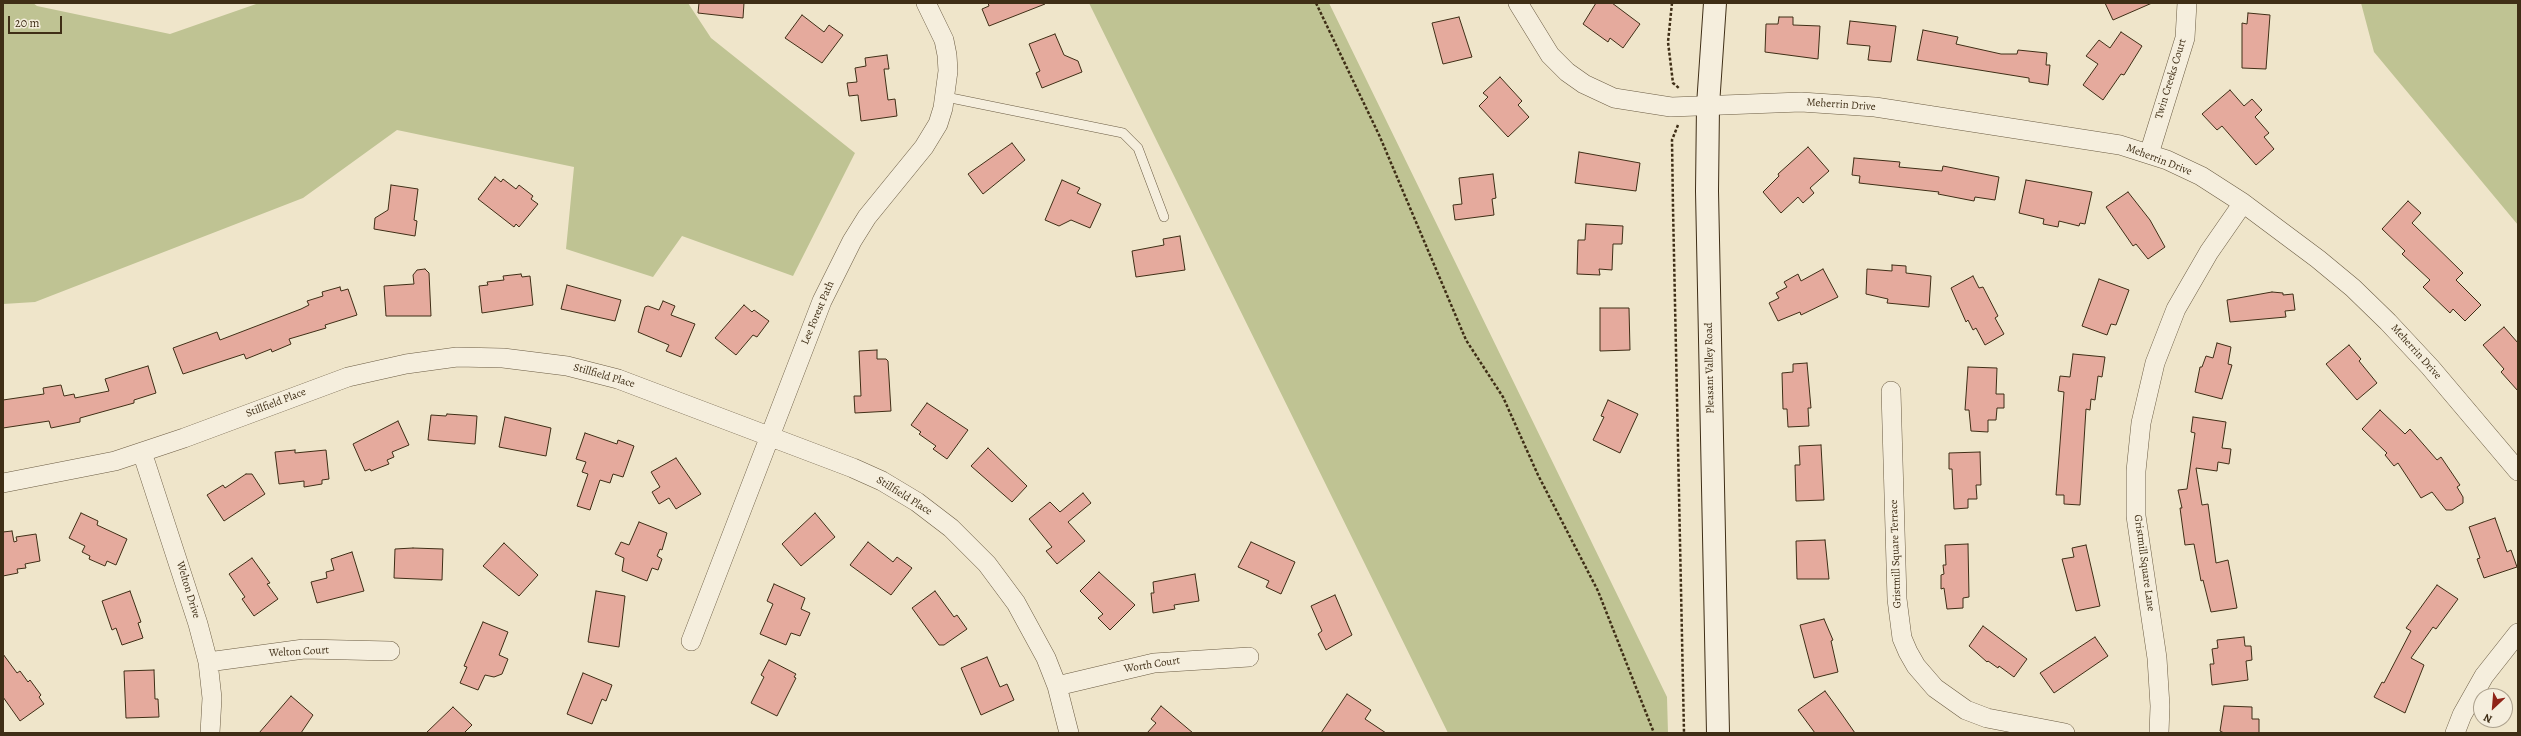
<!DOCTYPE html>
<style>
body{margin:0}
#map{position:relative;width:2521px;height:736px;overflow:hidden;background:#efe5ca;font-family:Alegreya,serif}
canvas{display:block}
.frame{position:absolute;inset:0;border:4px solid #3f2e16;pointer-events:none}
.north{position:absolute;left:2473px;top:688px;width:40px;height:40px;box-sizing:border-box;background:#f5eedd;border:1px solid #aca18d;border-radius:50%;rotate:206deg;font-size:11px;font-weight:700;line-height:16px;text-align:center;color:#3f2e16}
.north::after{content:'';display:block;margin:auto;width:14px;height:18px;background:#8f2418;clip-path:polygon(50% 0,100% 100%,50% 72%,0 100%)}
.scale{position:absolute;left:8px;top:16px;width:54px;height:18px;box-sizing:border-box;border:2px solid #3f2e16;border-top:0;padding-left:5px;font-size:12px;line-height:14px;white-space:nowrap;color:#3f2e16;-webkit-text-stroke:3px #f5eedd;paint-order:stroke}
</style>
<div id="map">
<canvas width="2521" height="736"></canvas>
<div class="frame"></div>
<div class="north">N</div>
<div class="scale">20 m</div>
</div>
<script>
const c = document.querySelector('canvas').getContext('2d');
c.lineJoin = 'round';
function paint(path, color) {
  c.fillStyle = color;
  c.fill(path, 'evenodd');
}
function poly(rows) {
  const path = new Path2D();
  for (const r of rows) {
    path.moveTo(r[0], r[1]);
    for (let i = 2; i < r.length; i += 2) path.lineTo(r[i], r[i + 1]);
  }
  return path;
}
function trace(path, color, width, dash) {
  c.strokeStyle = color;
  c.lineWidth = width;
  c.lineCap = dash ? 'butt' : 'round';
  c.setLineDash(dash || []);
  c.stroke(path);
}
function write(font, color, halo, rows, align = 'center') {
  c.font = font + ' Alegreya,serif';
  c.lineWidth = 3;
  c.setLineDash([]);
  c.textBaseline = 'middle';
  c.strokeStyle = halo;
  c.fillStyle = color;
  for (const [text, x, y, turn = 0] of rows) {
    c.save();
    c.translate(x, y);
    c.rotate((+turn || 0) * Math.PI / 180);
    c.textAlign = isNaN(turn) ? turn : align;
    if (halo) c.strokeText(text, 0, 0);
    c.fillText(text, 0, 0);
    c.restore();
  }
}
paint(poly([
 [3,3,33,3,37,6,170,34,259,3,688,3,711,38,855,153,793,276,682,236,653,277,566,249,574,167,397,130,303,198,35,302,3,304],
 [1089,3,1329,3,1667,697,1668,733,1448,733],
 [2361,3,2518,3,2518,225,2374,52]
]), '#bfc393');
const building = poly([
 [699,3,744,3,743,18,698,13,699,3],
 [988,3,1045,3,1045,4,989,26,982,9,989,6,988,3],
 [1596,3,1612,3,1640,24,1623,48,1610,38,1608,42,1583,24,1596,3],
 [2105,3,2152,3,2113,20,2105,3],
 [2248,13,2270,15,2266,69,2242,68,2242,23,2247,24,2248,13],
 [802,15,824,32,829,25,843,35,822,63,785,38,802,15],
 [1459,17,1472,57,1443,64,1432,23,1459,17],
 [1779,17,1793,17,1793,25,1820,26,1818,59,1765,52,1766,24,1778,24,1779,17],
 [1850,21,1896,26,1891,62,1868,60,1870,46,1847,44,1850,21],
 [1923,30,1958,37,1956,44,2001,54,2017,54,2018,50,2047,53,2046,65,2050,65,2048,85,2029,82,2029,78,1917,60,1923,30],
 [2121,32,2142,46,2124,75,2121,74,2103,100,2083,85,2098,64,2086,56,2099,40,2110,48,2121,32],
 [1055,34,1064,55,1078,61,1082,72,1042,88,1036,73,1040,71,1029,44,1055,34],
 [887,55,889,69,884,69,888,100,895,99,897,116,861,121,858,95,849,96,847,83,857,82,855,68,866,66,865,58,887,55],
 [1500,77,1522,101,1518,105,1529,117,1508,137,1479,106,1488,97,1483,93,1500,77],
 [2230,90,2244,106,2252,99,2262,110,2255,117,2269,133,2264,137,2274,149,2256,165,2222,126,2217,130,2202,114,2230,90],
 [1012,143,1025,160,983,194,968,174,1012,143],
 [1808,147,1829,171,1810,188,1814,193,1803,203,1798,197,1781,213,1763,192,1779,176,1778,174,1808,147],
 [1579,152,1640,163,1636,191,1575,183,1579,152],
 [1854,158,1900,162,1899,167,1942,171,1943,166,1999,177,1995,200,1975,197,1974,201,1938,194,1939,192,1859,183,1860,176,1852,175,1854,158],
 [1493,174,1496,198,1492,199,1494,215,1455,220,1453,205,1462,204,1459,178,1493,174],
 [495,177,501,182,503,179,516,189,519,185,533,196,531,199,538,204,519,227,516,224,514,227,478,199,495,177],
 [1062,180,1080,188,1077,193,1101,204,1090,228,1071,220,1059,226,1045,220,1062,180],
 [2026,180,2092,192,2085,224,2080,223,2079,226,2059,221,2058,227,2043,224,2044,219,2019,213,2026,180],
 [391,185,418,189,414,220,417,221,415,236,374,229,375,218,388,210,391,185],
 [2128,192,2150,220,2165,247,2148,259,2136,244,2133,246,2106,207,2128,192],
 [2408,201,2421,213,2412,223,2463,273,2456,280,2481,305,2465,321,2453,309,2450,313,2423,287,2430,280,2402,254,2405,251,2382,229,2408,201],
 [1586,224,1623,226,1622,244,1613,244,1612,270,1599,269,1600,275,1577,274,1578,240,1585,240,1586,224],
 [1180,236,1185,270,1136,277,1132,251,1164,245,1163,239,1180,236],
 [1892,265,1906,266,1906,273,1931,276,1929,307,1887,303,1888,299,1866,294,1867,269,1892,271,1892,265],
 [425,269,429,273,431,316,386,316,384,286,414,284,413,275,417,270,425,269],
 [1823,269,1838,297,1801,315,1800,312,1778,321,1769,303,1779,298,1776,293,1787,287,1784,282,1798,274,1801,281,1823,269],
 [521,274,522,277,530,276,533,305,482,313,479,286,488,285,487,282,504,280,503,276,521,274],
 [1973,276,1979,288,1983,287,1998,316,1995,318,2004,334,1985,345,1976,328,1973,330,1968,320,1966,322,1951,288,1973,276],
 [2099,279,2129,290,2116,325,2111,324,2107,335,2082,326,2099,279],
 [567,285,621,300,615,321,561,309,567,285],
 [340,287,341,291,348,289,357,315,325,325,326,328,289,339,291,344,272,352,271,349,246,359,244,354,183,374,173,348,217,332,220,340,301,309,309,305,307,301,323,296,322,292,340,287],
 [2272,292,2283,293,2283,295,2293,294,2295,310,2285,311,2286,317,2230,322,2227,300,2272,292],
 [663,301,675,306,671,315,695,324,681,357,666,351,669,345,638,332,645,307,648,306,659,310,663,301],
 [744,305,752,312,754,310,769,321,757,337,753,335,736,355,715,338,744,305],
 [1600,308,1629,308,1630,350,1600,351,1600,308],
 [2504,327,2518,343,2518,391,2501,372,2504,369,2483,345,2504,327],
 [2217,343,2231,347,2228,364,2232,365,2222,399,2195,392,2200,367,2202,367,2206,356,2213,358,2217,343],
 [2349,345,2361,359,2359,361,2377,383,2357,400,2326,364,2349,345],
 [877,350,877,359,886,359,888,361,891,411,855,413,854,396,861,396,859,351,877,350],
 [2073,354,2105,357,2102,377,2098,376,2095,400,2091,399,2090,410,2086,409,2080,505,2064,504,2064,495,2056,495,2064,392,2058,391,2060,376,2070,377,2073,354],
 [1807,363,1811,408,1808,408,1809,426,1788,427,1787,409,1783,409,1782,373,1793,372,1793,364,1807,363],
 [148,366,156,393,134,400,134,403,80,418,80,422,51,428,49,421,3,428,3,400,44,394,43,388,61,385,64,396,74,394,75,398,109,391,105,379,148,366],
 [1968,367,1997,368,1996,394,2004,394,2004,408,1997,408,1996,420,1988,420,1988,432,1971,431,1969,410,1965,410,1968,367],
 [1608,400,1638,414,1620,453,1593,440,1604,417,1601,416,1608,400],
 [927,403,968,430,947,459,933,449,936,446,919,434,921,432,911,425,927,403],
 [2380,410,2405,434,2410,429,2437,460,2441,457,2460,485,2457,487,2463,497,2463,503,2452,510,2446,510,2432,492,2421,498,2398,463,2394,466,2385,455,2387,453,2362,429,2380,410],
 [447,414,477,416,475,444,428,440,431,415,446,416,447,414],
 [505,417,551,428,546,456,499,447,505,417],
 [2193,417,2226,422,2222,448,2231,449,2229,464,2218,462,2217,471,2196,468,2202,505,2208,504,2216,563,2228,560,2237,608,2211,612,2203,580,2201,581,2194,544,2185,545,2180,508,2182,508,2178,490,2187,489,2195,433,2191,432,2193,417],
 [398,421,409,445,392,452,394,457,387,460,389,464,371,471,370,469,365,471,353,444,398,421],
 [585,433,617,444,618,440,634,446,623,477,613,474,610,483,600,480,590,510,577,506,588,474,582,472,586,462,576,459,585,433],
 [1821,445,1824,500,1796,501,1795,465,1800,465,1799,446,1821,445],
 [988,448,1027,486,1012,502,971,466,988,448],
 [295,450,295,453,326,450,329,479,322,480,322,484,304,487,304,481,279,484,275,452,295,450],
 [1980,452,1981,485,1976,485,1977,499,1968,499,1968,508,1954,509,1952,469,1949,469,1949,453,1980,452],
 [676,458,701,494,676,509,669,498,659,504,652,492,660,487,651,472,676,458],
 [246,474,252,474,265,494,224,521,207,495,223,485,225,488,246,474],
 [1083,493,1091,503,1068,522,1085,541,1057,564,1046,551,1052,547,1029,519,1050,502,1060,512,1083,493],
 [81,513,98,521,97,525,127,539,116,565,107,561,105,566,89,559,90,556,82,552,85,546,69,538,81,513],
 [815,513,835,537,801,566,782,544,815,513],
 [2495,518,2507,552,2511,550,2517,567,2484,578,2477,559,2480,558,2469,527,2495,518],
 [639,522,667,533,662,550,660,549,657,556,662,559,658,570,652,568,647,581,622,571,624,558,615,554,621,542,629,545,639,522],
 [12,531,14,542,17,541,16,537,36,534,40,561,25,564,26,568,17,569,18,573,3,576,3,532,12,531],
 [1825,540,1829,579,1797,579,1796,541,1825,540],
 [868,542,893,562,897,557,912,568,891,595,850,565,868,542],
 [1251,542,1295,562,1281,594,1266,587,1269,581,1238,567,1251,542],
 [504,543,538,575,519,596,483,566,504,543],
 [1968,544,1969,597,1963,598,1963,608,1947,609,1944,588,1941,589,1941,575,1944,574,1943,565,1946,565,1945,545,1968,544],
 [2086,545,2100,606,2076,611,2062,559,2074,557,2072,548,2086,545],
 [413,548,443,549,442,580,394,578,395,549,413,548],
 [352,552,364,591,317,603,311,582,327,578,326,572,334,570,331,559,352,552],
 [252,558,270,583,267,584,278,599,254,616,242,599,245,597,229,574,252,558],
 [1099,572,1135,605,1110,630,1098,618,1103,614,1080,591,1099,572],
 [1195,574,1199,601,1174,605,1175,609,1153,613,1151,593,1154,593,1153,582,1195,574],
 [774,584,805,598,801,609,810,613,800,636,791,633,786,645,760,634,773,604,767,601,774,584],
 [2437,585,2458,599,2436,629,2433,627,2411,658,2424,665,2405,713,2374,697,2382,682,2384,683,2411,631,2406,628,2437,585],
 [130,591,141,622,138,623,143,638,122,645,116,628,112,630,102,601,130,591],
 [596,591,625,596,619,647,588,642,596,591],
 [935,591,954,617,957,615,967,629,944,645,939,645,912,608,935,591],
 [1335,595,1352,635,1326,650,1318,634,1322,631,1311,606,1335,595],
 [1824,619,1833,640,1831,641,1838,672,1814,678,1800,625,1824,619],
 [483,622,508,632,499,655,508,659,502,674,494,677,485,675,478,690,460,683,467,667,464,666,483,622],
 [1983,626,2027,659,2014,677,1999,666,1998,668,1988,661,1987,662,1969,646,1983,626],
 [2095,637,2108,656,2054,693,2040,673,2095,637],
 [2244,637,2245,646,2251,646,2252,660,2246,661,2248,680,2212,685,2210,664,2214,664,2212,649,2218,648,2217,640,2244,637],
 [3,654,17,673,20,671,28,682,30,680,41,695,39,697,44,704,20,721,3,697,3,654],
 [987,657,1000,687,1007,684,1014,700,981,715,961,668,987,657],
 [769,660,796,674,794,677,796,678,777,716,751,703,764,677,761,675,769,660],
 [154,670,155,699,158,699,159,717,126,718,124,671,154,670],
 [583,673,612,685,606,701,602,699,592,724,567,714,583,673],
 [1825,691,1841,713,1855,733,1815,733,1798,710,1825,691],
 [1347,694,1371,710,1365,719,1386,733,1321,733,1347,694],
 [291,696,313,715,301,733,259,733,291,696],
 [1161,706,1193,733,1147,733,1156,723,1151,719,1161,706],
 [2224,706,2252,707,2252,719,2259,719,2259,733,2224,733,2220,731,2224,706],
 [453,707,472,725,464,733,426,733,453,707]
]);
paint(building, '#e5aa9d');
trace(building, '#3f2e16', 1);
const lane = poly([
 [946,97,1123,133,1138,148,1164,217]
]);
const street = poly([
 [1518,3,1550,55,1567,72,1584,84,1614,98,1671,107,1801,102,1875,107,2120,145,2167,160,2201,176,2243,203,2318,259,2353,288,2388,322,2430,367,2518,471],
 [2149,154,2185,38,2187,3],
 [1891,391,1897,599,1902,638,1908,652,1916,666,1935,688,1966,710,1987,718,2065,733],
 [142,452,198,624,208,662,212,698,210,733],
 [3,483,115,461,184,438,348,377,406,364,457,357,503,358,567,366,618,379,853,468,882,481,917,502,951,528,987,564,1016,603,1046,658,1057,686,1069,733],
 [691,641,822,301,852,241,867,217,924,147,938,124,943,108,948,71,947,55,944,40,926,3],
 [208,662,304,649,390,651],
 [1057,686,1154,663,1249,657],
 [2159,733,2160,706,2157,658,2136,516,2136,471,2141,423,2155,363,2176,309,2209,252,2243,203],
 [2455,733,2462,715,2484,676,2518,633]
]);
const secondary = poly([
 [1715,3,1708,105,1707,191,1718,733]
]);
trace(lane, '#6b5c43', 10);
trace(street, '#6b5c43', 20);
trace(secondary, '#3f2e16', 24);
trace(poly([
 [1316,3,1380,137,1466,340,1503,397,1538,475,1598,591,1654,733],
 [1672,3,1668,42,1673,83,1680,89],
 [1678,125,1672,140,1673,208,1684,733]
]), '#3f2e16', 2.5, [3, 2]);
trace(lane, '#f5eedd', 9);
trace(street, '#f5eedd', 19);
trace(secondary, '#f5eedd', 22);
write('11px', '#3f2e16', '#f5eedd', [
 ["Twin Creeks Court",2171,79,-73],
 ["Meherrin Drive",1841,105,4],
 ["Meherrin Drive",2159,160,21],
 ["Lee Forest Path",818,313,-67],
 ["Meherrin Drive",2416,352,48],
 ["Pleasant Valley Road",1710,368,-91],
 ["Stillfield Place",604,376,16],
 ["Stillfield Place",276,403,-21],
 ["Stillfield Place",904,496,32],
 ["Gristmill Square Terrace",1896,554,-92],
 ["Gristmill Square Lane",2144,563,82],
 ["Welton Drive",188,590,73],
 ["Welton Court",299,652,-3],
 ["Worth Court",1152,665,-9]
]);
</script>
